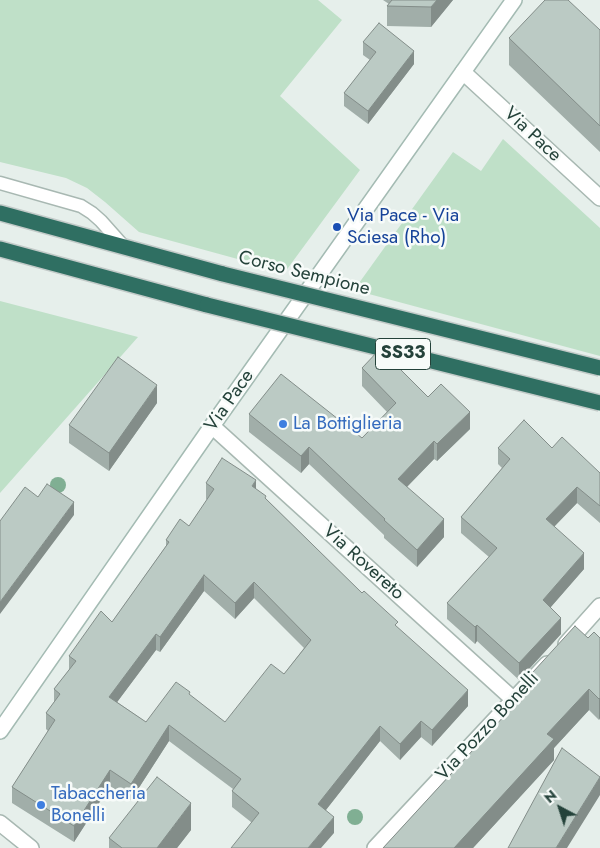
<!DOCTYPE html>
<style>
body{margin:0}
#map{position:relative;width:600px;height:848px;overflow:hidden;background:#e6efeb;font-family:Jost,sans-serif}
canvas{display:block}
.north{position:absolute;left:535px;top:783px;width:50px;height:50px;-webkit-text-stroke:4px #f7fbf9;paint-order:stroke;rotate:320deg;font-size:14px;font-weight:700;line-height:20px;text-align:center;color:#24423a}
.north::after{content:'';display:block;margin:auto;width:18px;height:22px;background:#24423a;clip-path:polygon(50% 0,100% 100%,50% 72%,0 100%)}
</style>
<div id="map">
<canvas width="600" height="848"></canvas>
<div class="north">N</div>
</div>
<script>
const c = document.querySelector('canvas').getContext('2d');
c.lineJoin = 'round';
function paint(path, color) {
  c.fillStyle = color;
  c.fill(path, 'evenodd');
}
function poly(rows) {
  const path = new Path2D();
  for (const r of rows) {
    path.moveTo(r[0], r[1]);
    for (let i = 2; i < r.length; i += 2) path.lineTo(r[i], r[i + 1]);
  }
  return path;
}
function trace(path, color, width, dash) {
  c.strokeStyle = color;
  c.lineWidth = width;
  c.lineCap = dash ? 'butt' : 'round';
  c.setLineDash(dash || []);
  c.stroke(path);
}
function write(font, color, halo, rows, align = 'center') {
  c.font = font + ' Jost,sans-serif';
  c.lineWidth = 5;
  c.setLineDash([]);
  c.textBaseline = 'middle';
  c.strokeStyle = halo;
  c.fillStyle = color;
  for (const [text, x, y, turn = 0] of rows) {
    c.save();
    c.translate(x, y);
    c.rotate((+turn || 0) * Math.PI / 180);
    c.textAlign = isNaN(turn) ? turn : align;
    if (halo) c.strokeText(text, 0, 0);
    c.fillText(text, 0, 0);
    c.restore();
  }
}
paint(poly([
 [0,0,318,0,342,20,280,96,360,170,285,272,139,232,105,202,87,188,66,178,0,162],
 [503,139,600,228,600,356,354,290,453,152,481,171],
 [0,301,138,337,0,493]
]), '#bfe0c8');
const lane = poly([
 [0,183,81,206,92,213,101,221,125,248]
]);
const street = poly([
 [463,72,600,198],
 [212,426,514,700],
 [566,644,600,606],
 [0,823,31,848],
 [375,848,547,664]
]);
const secondary = poly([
 [0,731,212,426,514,0]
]);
const highway = poly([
 [0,213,223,274],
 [0,249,207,305]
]);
trace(lane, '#a8b8b2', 15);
trace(street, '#a8b8b2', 18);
trace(secondary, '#a4bbb3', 18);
trace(highway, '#c2cac8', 18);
trace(lane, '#fff', 12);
trace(street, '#fff', 15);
trace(secondary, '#fff', 15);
trace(highway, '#2f6f62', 15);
const highwayBridge = poly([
 [223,274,600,368],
 [207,305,600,403]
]);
trace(highwayBridge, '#c2cac8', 18, []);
trace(highwayBridge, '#2f6f62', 15);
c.fillStyle = '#80af93';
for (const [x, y] of [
 [58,485],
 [355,817]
]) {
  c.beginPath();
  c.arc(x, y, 8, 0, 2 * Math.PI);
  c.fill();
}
paint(poly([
 [383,0,453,0,431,27,387,26,387,6,389,4],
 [600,30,600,152,509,65,509,38],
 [363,42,414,64,368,124,344,106,344,93,370,60,363,55],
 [362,368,428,397,470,429,437,461,434,459,407,487,444,537,417,567,384,538,384,535,309,464,301,473,249,432,249,414,362,438,387,412,362,386],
 [157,403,109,471,69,443,69,425],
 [498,448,552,448,600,473,600,523,577,503,554,527,584,569,550,608,561,634,519,680,477,641,475,644,447,619,447,603,489,557,461,533,461,517,502,468,498,464],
 [206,483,256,489,362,593,398,628,468,706,432,746,421,737,400,760,380,741,326,810,334,833,251,822,232,807,232,791,233,789,169,741,131,800,110,786,74,842,12,803,12,787,48,731,46,729,46,713,54,702,54,689,69,670,69,656,112,622,166,546,166,540,189,526,207,500,206,499],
 [204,591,235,619,254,598,304,648,284,674,225,722,190,695,146,722,117,702,156,650,160,652],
 [588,638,600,638,600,718,599,720,589,710,554,748,554,760,473,848,383,848,533,685,533,672],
 [191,830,177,848,109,848,109,838]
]), '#a1aea9');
paint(poly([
 [437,0,453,0,431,27,431,7],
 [414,51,414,64,368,124,368,111],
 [157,385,157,403,109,471,109,453],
 [470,412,470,429,437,461,437,444],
 [434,441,434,459,398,496,398,479],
 [309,447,309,464,301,473,301,456],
 [256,480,256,496,252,486],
 [577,487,577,503,546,535,546,519],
 [74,502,74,515,0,614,0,602],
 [444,519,444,537,417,567,417,550],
 [584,553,584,569,543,616,543,600],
 [204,575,204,591,160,652,160,637],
 [254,582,254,598,235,619,235,603],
 [561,618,561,634,519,680,519,663],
 [477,625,477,641,475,644,475,627],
 [156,634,156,650,109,713,109,697],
 [589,689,589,710,554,748,554,760,473,848,454,848,547,734],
 [468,690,468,706,432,746,432,730],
 [600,698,600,718,599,720,599,699],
 [421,721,421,737,400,760,400,744],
 [169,725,169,741,131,800,131,784],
 [380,726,380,741,318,820,318,804],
 [110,770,110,786,74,842,74,826],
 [600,777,600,795,567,848,556,848],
 [191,803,191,830,177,848,157,848],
 [334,817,334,833,321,848,308,848]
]), '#838d89');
const building = poly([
 [392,0,437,0,431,7,387,6,392,0],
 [545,0,568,0,600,30,600,126,509,38,545,0],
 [379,23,414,51,368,111,344,93,376,52,363,42,379,23],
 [380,349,428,397,441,384,470,412,437,444,434,441,398,479,444,519,417,550,384,520,385,519,309,447,301,456,249,414,281,374,362,438,396,403,362,368,380,349],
 [118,357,157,385,109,453,69,425,118,357],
 [524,420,552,448,562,437,600,473,600,506,577,487,546,519,584,553,543,600,561,618,519,663,477,625,475,627,447,603,497,548,461,517,510,459,498,448,524,420],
 [222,458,256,480,252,486,266,496,265,498,362,593,364,591,398,622,395,625,468,690,432,730,421,721,400,744,380,726,318,804,334,817,308,848,231,848,259,813,232,791,241,779,169,725,131,784,110,770,74,826,12,787,55,720,46,713,60,694,54,689,76,661,69,656,101,611,112,622,169,542,166,540,180,519,189,526,214,489,206,483,222,458],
 [204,575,235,603,254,582,311,640,284,674,271,664,225,722,189,694,190,692,176,682,146,722,109,697,156,634,160,637,204,575],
 [47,484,74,502,0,602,0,521,25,487,38,497,47,484],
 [575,626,588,638,594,632,600,638,600,698,599,699,589,689,547,734,554,739,454,848,383,848,539,678,533,672,575,626],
 [562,748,600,777,556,848,508,848,562,748],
 [157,777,191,803,157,848,122,848,109,838,157,777]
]);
paint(building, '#bbcac4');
trace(building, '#838d89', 1);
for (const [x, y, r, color] of [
 [337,227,5,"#1a4fb4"],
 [283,424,5,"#3f7fe0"],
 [41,805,5,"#3f7fe0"]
]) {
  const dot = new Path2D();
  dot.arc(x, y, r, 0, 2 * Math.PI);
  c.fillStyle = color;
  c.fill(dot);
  trace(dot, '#f7fbf9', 2);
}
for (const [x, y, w] of [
 [403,354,55]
]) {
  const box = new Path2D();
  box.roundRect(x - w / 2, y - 15.5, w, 31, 4);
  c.fillStyle = '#f7fbf9';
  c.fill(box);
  trace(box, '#24423a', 1);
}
write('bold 18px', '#24423a', null, [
 ["SS33",403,354]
]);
write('19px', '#24423a', '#f7fbf9', [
 ["Via Pace",532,135,43],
 ["Corso Sempione",304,274,14],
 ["Via Pace",230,401,-55],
 ["Via Rovereto",363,563,42],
 ["Via Pozzo Bonelli",488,727,-47]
]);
write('19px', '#164399', '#f7fbf9', [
 ["Via Pace - Via",347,216],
 ["Sciesa (Rho)",347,238]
], 'left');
write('19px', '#366cbe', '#f7fbf9', [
 ["La Bottiglieria",293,424],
 ["Tabaccheria",51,794],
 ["Bonelli",51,816]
], 'left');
</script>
